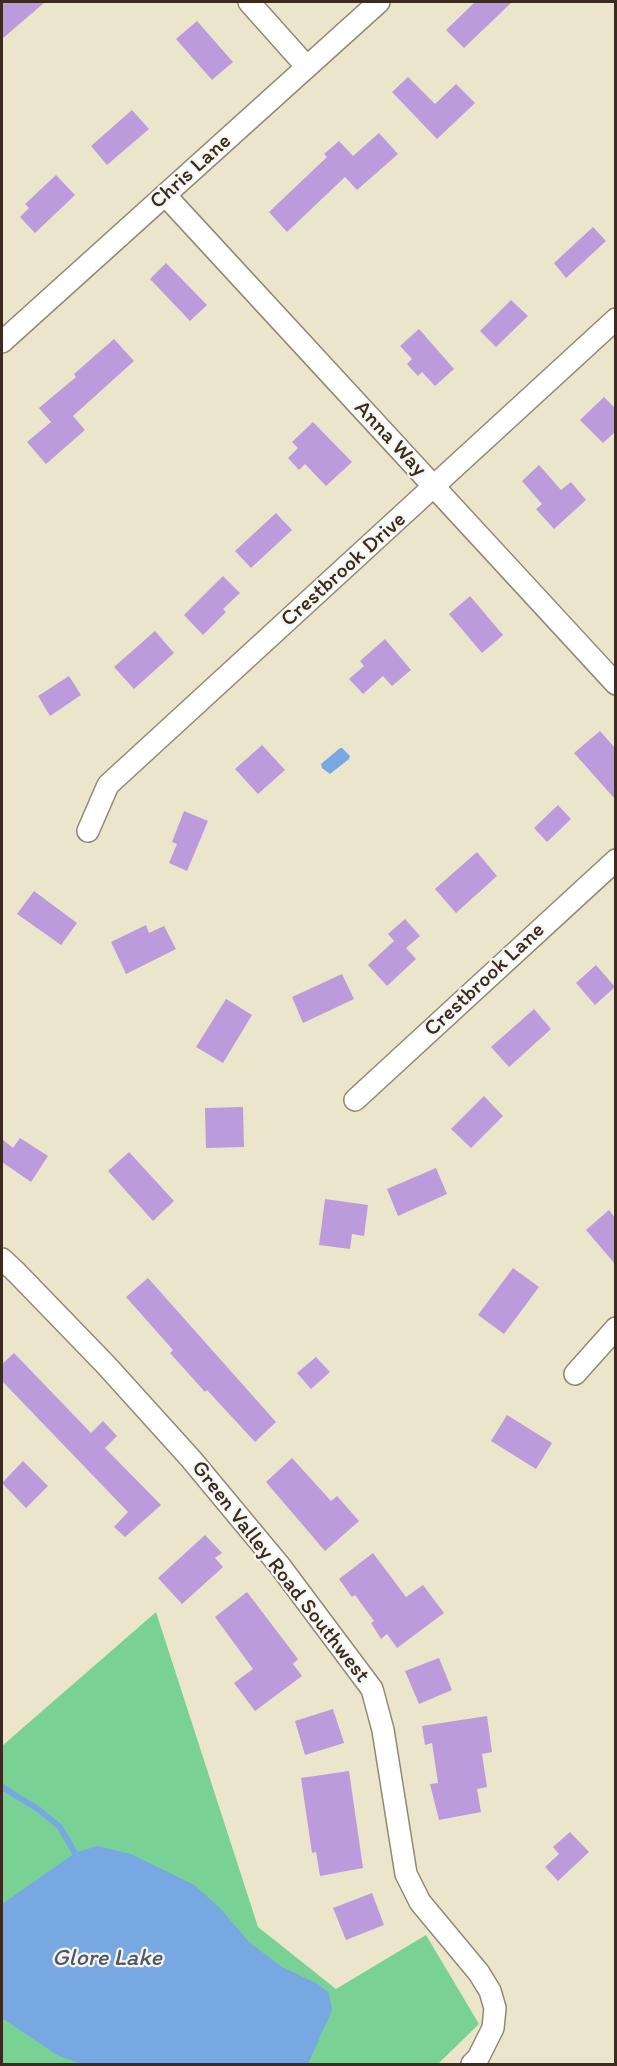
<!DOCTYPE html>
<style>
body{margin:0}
#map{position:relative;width:617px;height:2066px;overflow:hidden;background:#ebe6cb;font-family:Itim,sans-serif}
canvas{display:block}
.frame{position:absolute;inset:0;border:3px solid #3b2a1e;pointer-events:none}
</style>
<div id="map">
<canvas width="617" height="2066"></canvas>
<div class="frame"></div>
</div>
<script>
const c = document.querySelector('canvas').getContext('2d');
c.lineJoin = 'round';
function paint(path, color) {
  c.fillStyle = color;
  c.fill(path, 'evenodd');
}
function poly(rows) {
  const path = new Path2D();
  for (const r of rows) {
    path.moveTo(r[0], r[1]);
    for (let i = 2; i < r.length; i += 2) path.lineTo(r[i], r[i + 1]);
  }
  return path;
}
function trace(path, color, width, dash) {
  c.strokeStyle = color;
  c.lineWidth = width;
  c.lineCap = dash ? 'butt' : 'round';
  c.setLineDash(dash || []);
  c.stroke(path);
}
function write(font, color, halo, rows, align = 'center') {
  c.font = font + ' Itim,sans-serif';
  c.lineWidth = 4.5;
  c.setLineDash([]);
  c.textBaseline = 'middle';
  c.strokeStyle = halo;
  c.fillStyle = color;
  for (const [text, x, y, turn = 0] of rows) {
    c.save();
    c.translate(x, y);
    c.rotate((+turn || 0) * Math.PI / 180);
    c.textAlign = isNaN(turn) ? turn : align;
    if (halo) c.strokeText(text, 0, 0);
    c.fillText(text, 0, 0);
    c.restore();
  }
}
paint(poly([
 [156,1612,258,1927,336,1989,426,1935,479,2024,438,2064,2,2064,2,1746]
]), '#79d196');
paint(poly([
 [340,748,342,748,350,756,349,759,330,774,322,768,321,764],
 [97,1846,131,1854,194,1885,220,1908,249,1942,282,1967,318,1984,329,1993,332,2010,308,2064,81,2064,57,2055,2,2018,2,1904,75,1853]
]), '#77a8e2');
trace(poly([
 [2,1787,38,1809,60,1827,75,1853]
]), '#77a8e2', 6);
paint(poly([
 [2,2,45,2,2,39],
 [475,2,512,2,464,48,446,30],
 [197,21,233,62,212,80,176,39],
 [408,77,435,104,456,84,475,103,437,139,392,92],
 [132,110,149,129,107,165,91,146],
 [379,133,398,154,357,190,345,177,287,232,269,212,327,157,324,154,339,141,353,156],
 [56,175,75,195,35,233,20,217,29,208,25,204],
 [593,227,606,241,566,278,554,263],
 [166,263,207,305,190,321,150,279],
 [511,300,528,316,496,347,480,331],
 [419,329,454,369,435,386,422,372,418,376,407,364,412,359,400,346],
 [114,339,134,361,73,416,85,430,46,464,27,442,51,422,39,408,76,377,74,374],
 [604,397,615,408,615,432,603,443,580,420],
 [313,422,352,462,326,486,305,464,299,470,288,458,298,448,292,442],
 [539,465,561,490,571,482,586,500,554,529,536,509,542,504,522,481],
 [276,513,292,530,251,568,235,551],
 [223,576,240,593,223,609,226,612,203,635,184,615],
 [470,596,503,635,482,653,449,614],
 [155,631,174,653,134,689,114,667],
 [385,639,411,670,392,686,383,676,363,694,349,679,364,666,360,661],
 [69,676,81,695,50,716,38,696],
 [600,731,615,748,615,799,574,753],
 [262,745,285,770,258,794,235,769],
 [558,805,571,819,547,842,534,828],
 [184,811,208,821,187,871,169,863,177,844,172,842],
 [477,852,497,876,456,913,435,889],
 [34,891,77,923,61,945,17,914],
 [405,919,420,936,406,948,416,959,387,986,368,965,394,941,388,934],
 [146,925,149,933,164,926,176,949,126,974,111,942],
 [596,965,615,987,595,1005,576,983],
 [342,974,354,999,303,1023,292,997],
 [226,999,252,1015,223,1063,196,1047],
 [534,1009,551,1029,509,1067,491,1047],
 [484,1096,503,1116,471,1148,451,1129],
 [243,1107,244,1147,206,1148,205,1108],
 [20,1138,48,1156,31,1182,2,1162,2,1139,13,1148],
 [129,1152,174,1201,153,1221,108,1171],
 [436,1168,447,1194,398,1216,387,1189],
 [325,1199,368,1205,364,1236,352,1234,350,1249,319,1245],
 [609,1210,615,1218,615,1264,586,1230],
 [513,1268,539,1287,504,1334,478,1315],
 [148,1278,276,1422,255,1442,207,1390,205,1392,170,1353,173,1350,126,1297],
 [14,1353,91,1433,103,1421,117,1436,105,1448,161,1505,125,1537,114,1527,128,1512,2,1381,2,1364],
 [316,1357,330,1372,311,1389,297,1373],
 [507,1415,552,1443,536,1469,491,1441],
 [292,1458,331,1501,337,1496,359,1521,325,1551,266,1482],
 [23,1461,48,1486,26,1508,2,1483],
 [205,1535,222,1553,215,1558,223,1567,182,1604,158,1578],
 [373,1553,406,1597,423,1585,444,1613,397,1648,387,1634,381,1639,371,1623,374,1621,355,1595,352,1597,339,1579],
 [247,1592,298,1659,293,1664,302,1676,255,1711,234,1683,253,1669,215,1617],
 [439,1658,452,1690,419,1704,405,1671],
 [333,1709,344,1743,305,1755,295,1721],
 [487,1716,492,1752,482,1754,487,1787,477,1789,481,1812,439,1820,430,1784,438,1783,432,1743,425,1745,422,1726],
 [349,1771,363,1868,320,1876,316,1852,312,1853,301,1778],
 [570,1832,589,1852,558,1881,545,1867,559,1854,553,1847],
 [372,1893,384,1925,346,1940,333,1908]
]), '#bb9bdc');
const street = poly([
 [249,2,307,67],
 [165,195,616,684],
 [2,342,379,2],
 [88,831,108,785,616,319],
 [355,1100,616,860],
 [2,1259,16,1272,106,1365,191,1459,280,1566,372,1689,383,1730,406,1874,420,1902,479,1973,490,1991,495,2008,493,2028,478,2058,472,2064],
 [575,1374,616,1328]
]);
trace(street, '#938874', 24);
trace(street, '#fff', 21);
write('22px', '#3b2a1e', '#f6f6f2', [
 ["Chris Lane",191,172,-42],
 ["Anna Way",390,439,47],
 ["Crestbrook Drive",344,570,-42],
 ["Crestbrook Lane",485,980,-43],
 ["Green Valley Road Southwest",280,1572,52]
]);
write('italic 24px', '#505663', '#f6f6f2', [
 ["Glore Lake",107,1959]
]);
</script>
